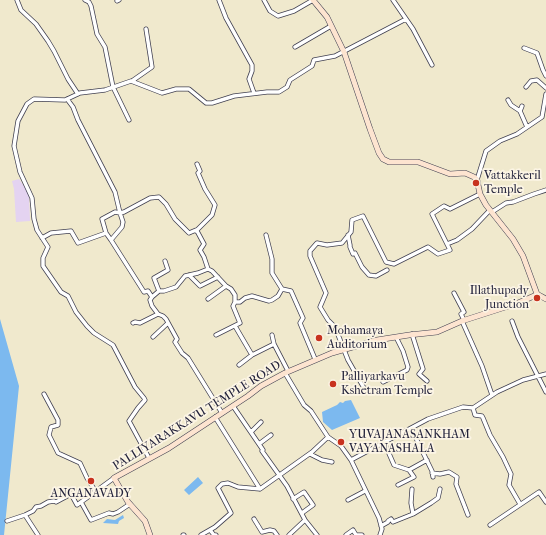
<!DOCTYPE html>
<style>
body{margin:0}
canvas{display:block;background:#f0e9cd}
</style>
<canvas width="546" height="535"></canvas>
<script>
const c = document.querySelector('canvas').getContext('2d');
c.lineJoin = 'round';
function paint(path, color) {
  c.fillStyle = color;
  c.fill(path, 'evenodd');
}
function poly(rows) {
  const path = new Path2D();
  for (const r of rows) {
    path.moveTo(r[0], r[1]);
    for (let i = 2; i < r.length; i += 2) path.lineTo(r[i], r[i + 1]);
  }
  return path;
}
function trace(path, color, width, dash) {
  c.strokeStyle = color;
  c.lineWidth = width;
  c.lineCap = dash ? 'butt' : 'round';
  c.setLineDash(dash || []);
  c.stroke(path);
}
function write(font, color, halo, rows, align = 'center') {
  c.font = font + ' "IM FELL French Canon",serif';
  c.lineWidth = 3.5;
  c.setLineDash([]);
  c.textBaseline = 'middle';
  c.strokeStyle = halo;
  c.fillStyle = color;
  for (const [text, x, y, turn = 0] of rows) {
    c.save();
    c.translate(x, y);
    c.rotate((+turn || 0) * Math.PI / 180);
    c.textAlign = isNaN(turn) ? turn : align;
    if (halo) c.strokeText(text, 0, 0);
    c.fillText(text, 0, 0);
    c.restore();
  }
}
paint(poly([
 [19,179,29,193,30,221,16,222,14,189,12,181]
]), '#e4d3f1');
paint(poly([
 [0,319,19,386,4,535,0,535],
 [351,400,360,418,332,430,323,422,322,412,337,405,340,402,343,403,345,401],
 [198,477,203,483,189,495,184,490],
 [123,515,124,518,119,521,118,524,103,523,107,519,115,520]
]), '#7cb9ef');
const street = poly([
 [17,0,21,10,36,24,48,41,54,51,68,79,78,94],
 [85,0,89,2,91,6,97,34,105,47,113,87,129,120],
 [219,0,226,18,252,65,252,71,249,79,254,93],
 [264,0,270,11,278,16,294,11,313,0],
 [393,0,413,29,432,65],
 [117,1,119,0],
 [295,47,331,26],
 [524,48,537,53,543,70,546,76],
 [132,81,152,67,146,29],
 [526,87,531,81,537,80,546,88],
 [508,100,511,105,520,111],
 [522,106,520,111,527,127],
 [477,180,486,151,500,141,517,134,542,117,546,94],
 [492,212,506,203,513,202,534,194,546,190],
 [196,231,212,215,215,205,205,189,198,173,200,171,197,164],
 [106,233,111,240,122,227,123,222,120,213,124,212,150,198,159,197,166,204,175,219,189,233,196,230,197,231,204,244,200,250,204,257,208,269,212,271,226,286,231,289,235,295,235,302,240,302,245,298,252,296,269,301,272,300,278,296,282,289],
 [266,235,272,259,272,273,282,289,291,291,303,318,300,323,315,359],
 [348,235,350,245,350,247,353,254,355,253,362,267,369,275,376,276,387,270],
 [42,238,51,233,71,231,78,243,106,233,102,219,115,212,120,213,115,192,78,120,73,107,67,99],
 [111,240,144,292,148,291,152,297,150,300,152,306,158,314,163,316,166,319,177,339,175,342,182,353,188,358,222,413],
 [447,244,457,240,472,229,490,210],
 [189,275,200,286,218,277],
 [159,291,154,278,168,270,165,261],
 [454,293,464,312,461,314,464,320],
 [152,297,159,291,164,291,176,287,185,276,198,273,208,269],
 [208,299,226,286],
 [462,321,482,366,492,395],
 [512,321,518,337,546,392],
 [133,323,135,322,140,323,158,314],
 [235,326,252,355,274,344,288,371],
 [412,334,423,369,419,374,427,381],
 [216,335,240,323,233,306,235,302],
 [272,335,274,344],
 [153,337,168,323],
 [239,365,252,355],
 [285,373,304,405,311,411,328,437,341,446,351,460,379,518,382,529,380,535],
 [383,382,407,370,408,367,403,351,396,337],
 [364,388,348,360,335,327,328,320,320,307,326,293,310,256,310,251,317,243,327,245,342,243,351,232,352,220,363,216,386,262,394,264,428,247,438,254,450,250,432,214,444,206,450,209,480,194],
 [44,394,58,420,58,425,51,427,49,435,58,453,80,463,87,478,96,492],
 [233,406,263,450,262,451,287,486,305,520],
 [473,408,475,415,482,416,483,418,490,435,503,457,511,474,509,485,520,504],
 [215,417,260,489],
 [411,428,432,471,433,477],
 [251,432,261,422],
 [384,442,394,465,409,470],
 [259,444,271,435],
 [310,454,322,460,332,462],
 [149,458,129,421,138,408,145,400,144,398,135,387,113,345,94,333,87,326,76,312,68,296,61,292,43,266,43,258,48,247,37,230,34,219,32,198,20,172,14,146,18,121,27,104,34,99,65,100,80,93,105,90,131,81,162,93,176,89,189,89,206,103,212,103,234,96,267,92,279,92,287,87,290,80,312,66,314,60,335,56,406,19],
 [351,460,428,419,463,407,473,408,497,392,523,380,546,374],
 [432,473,440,474,449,472,457,477,456,484,468,515],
 [398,485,414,477,409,470,427,460],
 [412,489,411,503,413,514],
 [293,499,304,492,313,505,302,513],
 [348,500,365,491],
 [81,502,91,520,109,513,113,514,118,512,130,504],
 [25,515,38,535],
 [254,519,262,532,270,530,274,531,277,535],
 [7,521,25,515,33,511,36,507,41,506,48,502,54,501,56,502,71,494,77,505,114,478],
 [490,525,539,492,546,502],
 [381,526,388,522,388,521,391,519,393,522,413,514,431,503,438,498,440,489],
 [210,530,214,535,216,535],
 [183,535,184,535],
 [201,535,215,527,231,513,218,488,222,484,228,483,238,487,260,489,312,452,328,437],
 [289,535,305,520,317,535],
 [346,535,353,530,356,535,362,535]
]);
const secondary = poly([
 [313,0,327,17,344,52,370,129,379,153,383,159,389,162,418,162,450,174,465,173,474,177,477,180,480,194,486,205,513,239,523,256,537,294,546,299],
 [150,535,145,521,128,502,114,478,169,448,248,396,261,386,285,373,332,353,377,340,409,335,437,332,462,321,518,303,534,296,537,294]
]);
trace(street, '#414051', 5);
trace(secondary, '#414051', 6);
trace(street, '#fff', 3.5);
trace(secondary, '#fde4d0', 5);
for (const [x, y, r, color] of [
 [476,183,4,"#c8321e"],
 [537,298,4,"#c8321e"],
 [319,338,4,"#c8321e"],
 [333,384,4,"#c8321e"],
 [341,442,4,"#c8321e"],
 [91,481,4,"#c8321e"]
]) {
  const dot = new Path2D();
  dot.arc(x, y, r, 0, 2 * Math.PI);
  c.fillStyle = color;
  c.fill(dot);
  trace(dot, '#fcf5e5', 1.5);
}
write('12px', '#22223b', '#fcf5e5', [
 ["Vattakkeril",484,176],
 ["Temple",484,190],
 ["Illathupady",529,291,"right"],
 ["Junction",529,305,"right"],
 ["Mohamaya",327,331],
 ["Auditorium",327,345],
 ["Palliyarkavu",341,377],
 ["Kshetram Temple",341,391],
 ["YUVAJANASANKHAM",349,435],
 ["VAYANASHALA",349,449],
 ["ANGANAVADY",91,494,"center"]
], 'left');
write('12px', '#22223b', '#fcf5e5', [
 ["PALLIYARAKKAVU TEMPLE ROAD",197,416,-32]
]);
</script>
